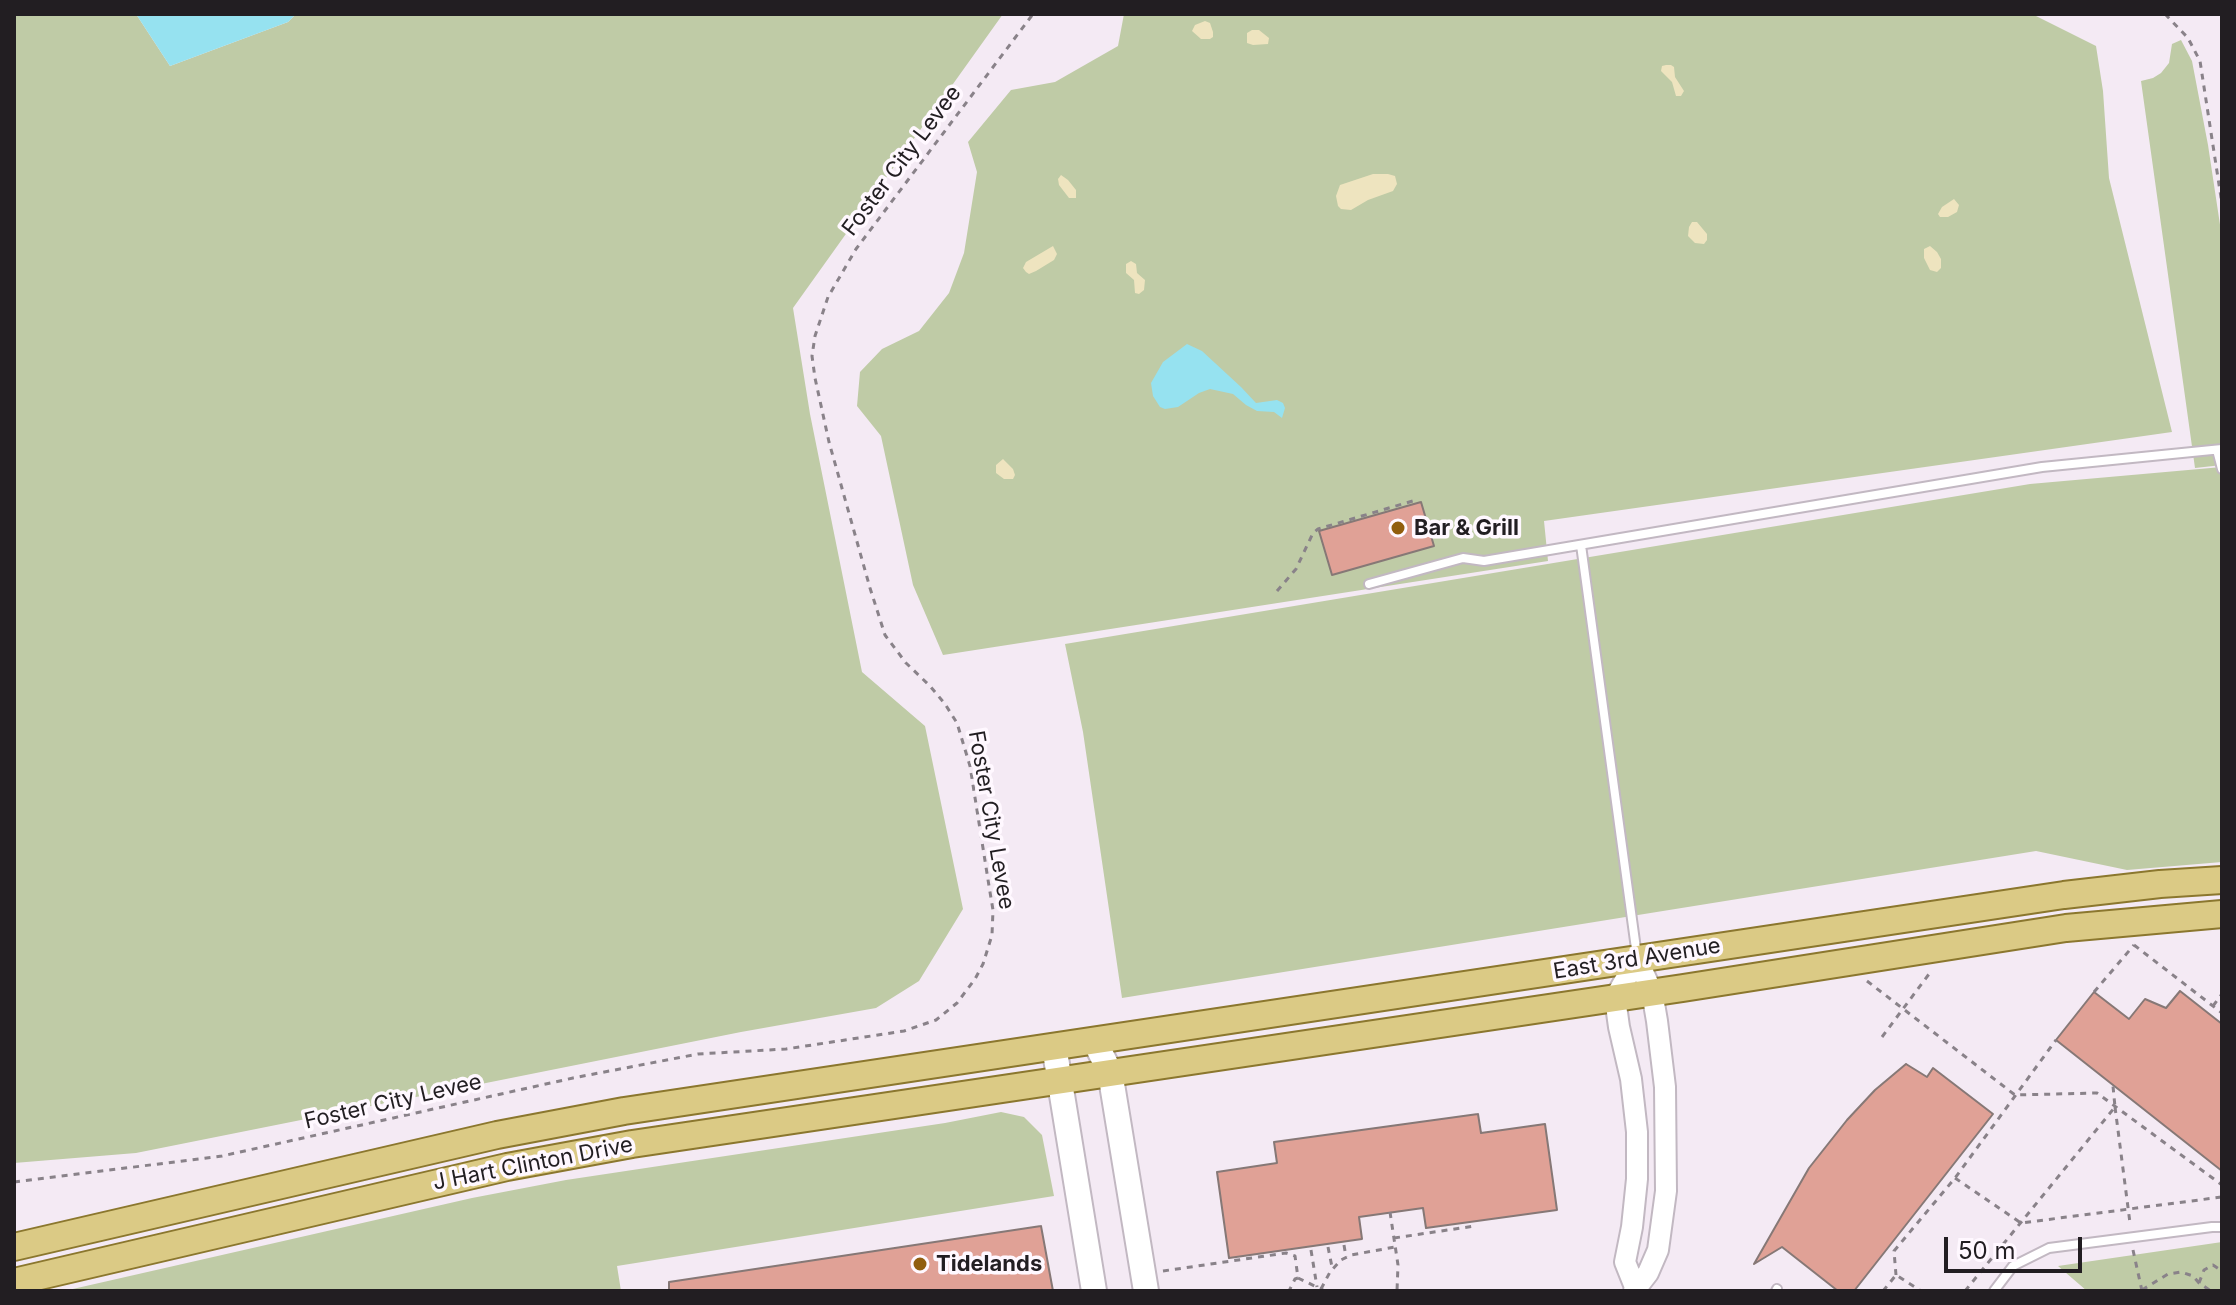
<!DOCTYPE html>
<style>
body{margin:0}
#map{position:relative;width:2236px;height:1305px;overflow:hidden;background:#f4eaf4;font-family:Inter,sans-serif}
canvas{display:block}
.frame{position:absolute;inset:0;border:16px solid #221e22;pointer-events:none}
.scale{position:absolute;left:1944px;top:1237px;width:138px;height:36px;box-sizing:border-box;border:4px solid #221e22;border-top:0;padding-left:10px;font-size:24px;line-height:28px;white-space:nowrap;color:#221e22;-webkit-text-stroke:6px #fff8ff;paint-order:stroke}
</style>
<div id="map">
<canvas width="2236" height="1305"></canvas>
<div class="frame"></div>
<div class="scale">50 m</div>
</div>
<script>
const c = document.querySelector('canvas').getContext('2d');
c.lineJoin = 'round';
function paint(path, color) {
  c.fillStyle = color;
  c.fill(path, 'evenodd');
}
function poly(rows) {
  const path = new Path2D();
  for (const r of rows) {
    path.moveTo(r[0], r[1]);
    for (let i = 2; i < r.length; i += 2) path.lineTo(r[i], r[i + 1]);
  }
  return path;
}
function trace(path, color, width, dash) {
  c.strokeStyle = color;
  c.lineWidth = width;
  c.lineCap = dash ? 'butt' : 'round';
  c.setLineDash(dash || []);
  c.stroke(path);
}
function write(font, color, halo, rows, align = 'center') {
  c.font = font + ' Inter,sans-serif';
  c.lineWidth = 7;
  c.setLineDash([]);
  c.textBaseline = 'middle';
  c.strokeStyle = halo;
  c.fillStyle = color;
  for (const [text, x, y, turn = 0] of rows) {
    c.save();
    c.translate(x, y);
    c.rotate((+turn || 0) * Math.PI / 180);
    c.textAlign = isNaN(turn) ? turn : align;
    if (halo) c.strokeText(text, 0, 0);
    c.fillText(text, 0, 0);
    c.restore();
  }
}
paint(poly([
 [14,14,136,14,170,66,288,22,296,14,1003,14,793,308,810,414,862,672,925,726,963,909,919,981,876,1008,741,1032,136,1153,14,1163],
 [1124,14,2032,14,2096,46,2103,91,2109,178,2172,432,1544,521,1548,561,943,655,913,585,881,436,857,406,860,372,882,349,919,331,949,293,964,253,977,172,968,142,1011,90,1055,82,1118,46],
 [2181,40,2192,61,2208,145,2222,238,2222,465,2195,468,2141,81,2153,78,2161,73,2169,63,2172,44],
 [2222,467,2222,862,2127,870,2036,851,1122,998,1083,732,1065,644,2030,484],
 [1001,1112,1024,1117,1042,1135,1054,1196,617,1266,621,1291,64,1291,472,1198,566,1180,945,1123],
 [2222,1242,2222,1291,2087,1291,2058,1266]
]), '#bfcba6');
paint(poly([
 [1205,21,1210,23,1213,32,1213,37,1210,39,1201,39,1192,31,1195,25],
 [1259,30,1269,38,1268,44,1253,45,1247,43,1247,33,1252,30],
 [1666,65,1671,65,1674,67,1675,77,1684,91,1681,96,1676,96,1672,82,1661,71,1662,66],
 [1373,174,1388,174,1395,176,1397,184,1393,191,1368,200,1351,210,1341,209,1338,206,1336,196,1340,185],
 [1061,175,1068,180,1076,190,1076,198,1069,198,1059,185,1058,179],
 [1954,199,1959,205,1957,212,1948,217,1940,217,1938,214,1942,207],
 [1692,222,1697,222,1707,234,1707,240,1704,244,1695,243,1688,236,1689,227],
 [1053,246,1057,254,1054,260,1036,271,1029,274,1026,272,1023,268,1026,262],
 [1930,246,1937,252,1941,259,1941,268,1937,272,1930,270,1924,258,1924,249],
 [1131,261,1136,264,1137,273,1145,280,1144,290,1139,294,1135,293,1134,280,1126,273,1126,264],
 [1003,459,1013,469,1015,475,1013,479,1004,479,996,473,996,465]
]), '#eee4bf');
paint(poly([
 [136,14,296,14,288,22,170,66],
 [1187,344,1202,351,1241,387,1256,403,1277,400,1283,403,1285,408,1282,418,1274,412,1257,411,1246,405,1233,394,1210,389,1199,393,1178,407,1165,409,1160,407,1153,396,1151,383,1163,362]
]), '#96e2f0');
const building = poly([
 [1421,502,1434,546,1332,575,1319,531,1421,502],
 [2180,991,2222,1024,2222,1171,2056,1040,2094,992,2129,1019,2145,999,2166,1008,2180,991],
 [1906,1064,1927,1077,1933,1068,1993,1114,1854,1291,1838,1291,1782,1247,1754,1264,1809,1168,1847,1120,1875,1090,1906,1064],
 [1478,1114,1481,1133,1545,1124,1557,1210,1426,1228,1423,1208,1359,1217,1362,1239,1229,1258,1217,1172,1277,1163,1274,1142,1478,1114],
 [1041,1226,1053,1291,669,1291,669,1282,1041,1226]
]);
paint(building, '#e0a196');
trace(building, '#867876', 2);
const service = poly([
 [2217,450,2222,469],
 [1581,545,1637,956],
 [1369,584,1463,558,1484,561,2042,467,2222,449],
 [1776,1291,1777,1289],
 [1994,1291,2013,1266,2049,1248,2212,1227,2222,1227]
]);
const tertiary = poly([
 [1635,1287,1625,1262,1632,1227,1637,1179,1637,1132,1631,1079,1619,1027,1615,998,1637,959],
 [1634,1291,1648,1273,1658,1250,1666,1191,1665,1087,1657,1021,1652,992,1637,959]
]);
const secondary = poly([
 [1094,1040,1110,1072,1146,1291],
 [1054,1046,1094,1291]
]);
const primary = poly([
 [14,1247,497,1135,624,1111,2064,895,2160,884,2222,880],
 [14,1282,507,1167,632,1144,1683,988,2066,928,2222,914]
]);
trace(service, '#c2b8c2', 12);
trace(tertiary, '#c2b8c2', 24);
trace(secondary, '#c2b8c2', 28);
trace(primary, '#8b772e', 30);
trace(poly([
 [2165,14,2188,38,2200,61,2222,204],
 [1277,591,1296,569,1313,533,1318,529,1416,500],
 [2134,945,2222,1013],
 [1867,981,2015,1095,2097,1093,2222,1185],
 [2094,992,2134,945],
 [2213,1006,2222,994],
 [1882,1037,1932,970],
 [2115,1107,2130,1223],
 [1955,1178,2021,1223,2222,1197],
 [14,1182,222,1156,573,1078,698,1054,786,1049,904,1031,936,1020,957,1003,975,979,983,964,992,935,993,910,989,886,970,766,957,723,945,704,930,686,906,663,885,635,870,588,829,442,815,378,812,356,815,336,828,297,856,249,1033,14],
 [1390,1212,1398,1265,1397,1291],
 [1394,1238,1475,1226],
 [1344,1245,1346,1257],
 [1328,1247,1332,1267],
 [1311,1250,1317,1287],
 [2133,1250,2142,1291],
 [1163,1271,1286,1253,1295,1256,1298,1278,1295,1279,1289,1291],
 [1896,1275,1894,1251,1955,1178,2056,1040],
 [1298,1278,1325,1291],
 [2199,1283,2204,1270,2213,1265,2222,1271],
 [1321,1289,1330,1272,1341,1260,1351,1255,1395,1247],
 [2142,1290,2168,1274,2181,1272,2193,1276,2199,1283,2211,1291],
 [1883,1291,1896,1275,1921,1291],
 [1965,1291,2115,1107,2113,1086]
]), '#898289', 3, [6, 6]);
trace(service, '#fff', 8);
trace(tertiary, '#fff', 20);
trace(secondary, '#fff', 24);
trace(primary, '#dbca85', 26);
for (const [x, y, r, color] of [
 [1398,528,8,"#915e0e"],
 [920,1264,8,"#915e0e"]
]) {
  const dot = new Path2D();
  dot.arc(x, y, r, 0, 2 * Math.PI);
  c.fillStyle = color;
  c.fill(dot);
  trace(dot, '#fff8ff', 3);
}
write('22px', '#221e22', '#fff8ff', [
 ["Foster City Levee",902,161,-53],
 ["Foster City Levee",991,820,80],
 ["East 3rd Avenue",1637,959,-9],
 ["Foster City Levee",393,1102,-13],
 ["J Hart Clinton Drive",533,1164,-11]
]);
write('bold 22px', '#221e22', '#fff8ff', [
 ["Bar & Grill",1414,528],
 ["Tidelands",936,1264]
], 'left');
</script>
